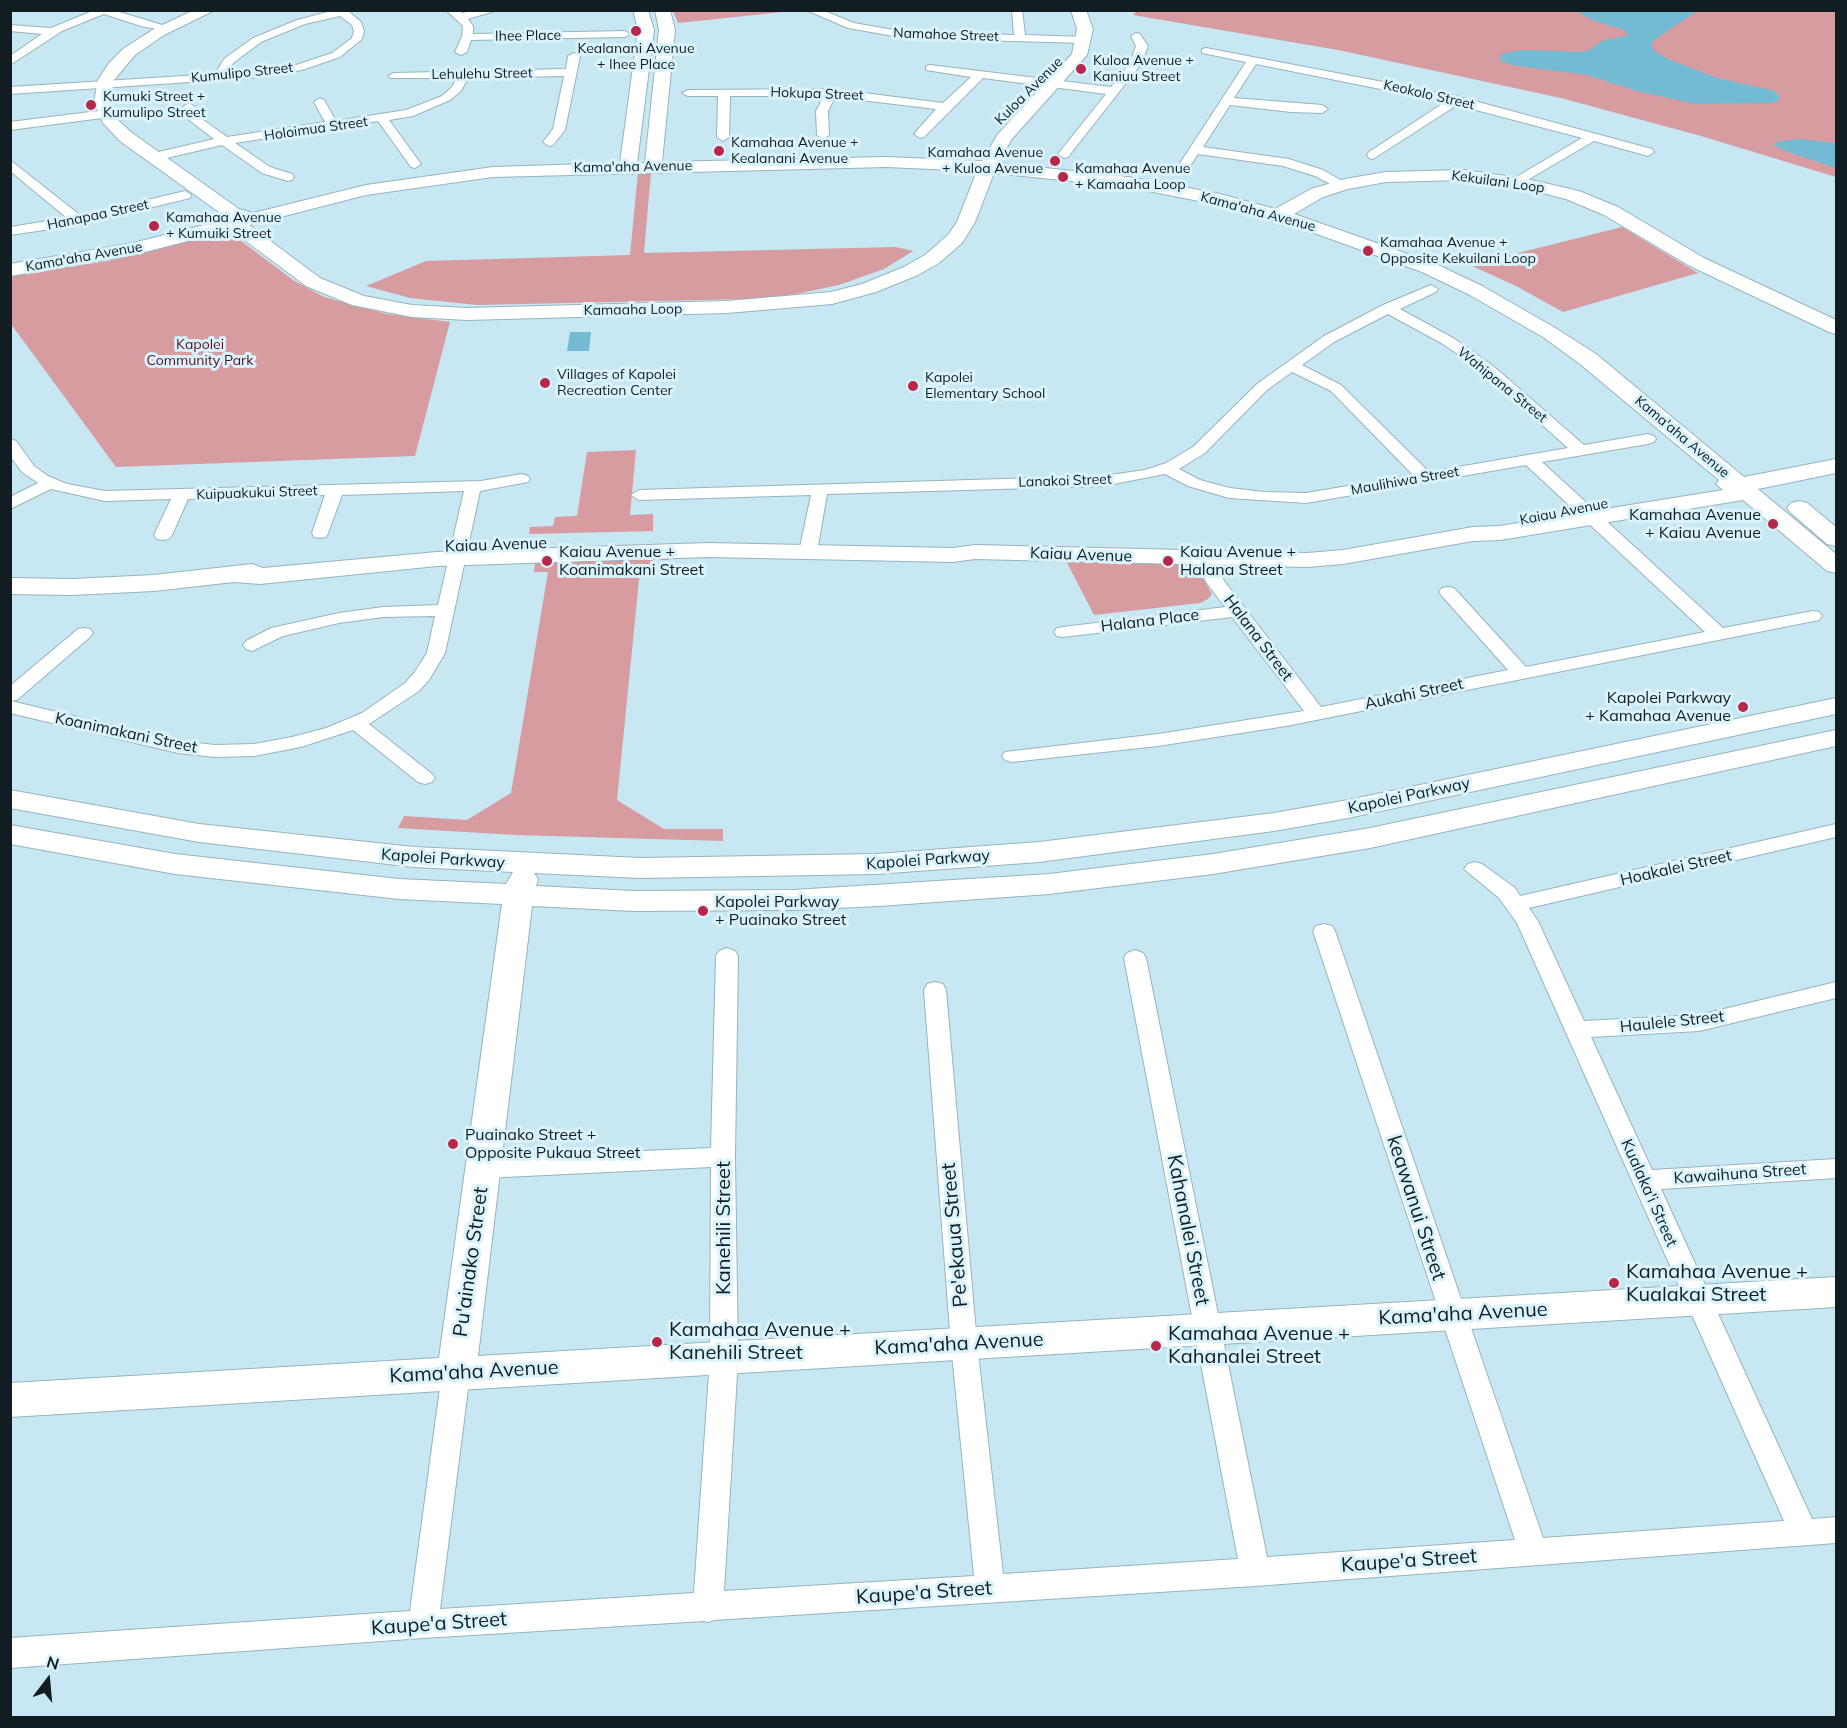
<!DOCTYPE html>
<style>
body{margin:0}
#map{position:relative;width:1847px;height:1728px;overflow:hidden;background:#c7e7f3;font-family:Mulish,sans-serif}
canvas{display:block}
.frame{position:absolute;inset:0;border:12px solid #111d21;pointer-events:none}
.north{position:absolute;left:18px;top:1650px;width:60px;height:60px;-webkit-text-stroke:4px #d9f3fd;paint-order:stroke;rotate:16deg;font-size:16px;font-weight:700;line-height:24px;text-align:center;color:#111d21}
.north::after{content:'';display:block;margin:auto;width:21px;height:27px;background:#111d21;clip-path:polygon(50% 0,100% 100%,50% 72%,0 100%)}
</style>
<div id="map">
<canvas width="1847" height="1728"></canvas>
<div class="frame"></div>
<div class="north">N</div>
</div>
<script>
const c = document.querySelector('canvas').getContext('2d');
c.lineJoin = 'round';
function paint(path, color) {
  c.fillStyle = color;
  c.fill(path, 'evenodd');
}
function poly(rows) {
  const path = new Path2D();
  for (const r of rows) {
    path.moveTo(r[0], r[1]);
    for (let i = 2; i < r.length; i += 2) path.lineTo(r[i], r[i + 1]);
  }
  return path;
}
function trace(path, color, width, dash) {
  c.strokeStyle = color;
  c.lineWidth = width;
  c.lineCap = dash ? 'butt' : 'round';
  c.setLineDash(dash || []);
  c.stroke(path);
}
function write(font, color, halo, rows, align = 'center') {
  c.font = font + ' Mulish,sans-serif';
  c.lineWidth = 6;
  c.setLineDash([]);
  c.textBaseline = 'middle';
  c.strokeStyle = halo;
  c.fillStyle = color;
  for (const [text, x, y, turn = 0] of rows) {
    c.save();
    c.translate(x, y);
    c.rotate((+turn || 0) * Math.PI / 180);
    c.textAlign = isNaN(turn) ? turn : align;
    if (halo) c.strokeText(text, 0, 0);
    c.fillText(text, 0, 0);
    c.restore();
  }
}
paint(poly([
 [802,10,678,23,673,11,673,10],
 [1138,10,1836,11,1836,177,1701,136,1561,98,1338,50,1133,15],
 [638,172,651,172,644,253,896,247,913,251,884,269,839,285,786,296,747,299,477,305,410,298,366,286,426,261,630,255],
 [1622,227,1698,273,1563,312,1516,286,1470,265],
 [228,231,293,280,324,297,387,314,450,322,415,456,116,467,11,324,11,276,108,261],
 [636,450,630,515,653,514,653,531,529,534,530,527,553,526,555,517,577,516,587,452],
 [670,550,669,560,653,560,652,569,640,570,617,800,664,829,723,829,723,841,516,835,398,828,404,816,467,820,511,793,548,572,534,572,535,563,520,563],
 [1063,555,1194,563,1212,594,1208,599,1200,603,1094,615]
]), '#d69ca0');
paint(poly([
 [1576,11,1697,11,1654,40,1651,44,1654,51,1670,60,1717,78,1775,91,1780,98,1778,101,1770,103,1696,104,1637,91,1587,75,1511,65,1499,60,1502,54,1521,50,1583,52,1593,48,1601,41,1629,35,1624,30,1592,20],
 [1798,139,1836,143,1836,168,1788,152,1774,145,1777,142],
 [570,332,591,332,589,351,567,351]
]), '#73bbd3');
const street = poly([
 [95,10,113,10,172,28,167,31,141,26,104,14,62,31,10,65,10,56,42,34,10,31,10,25,51,28,95,10],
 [335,10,347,10,361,22,364,31,362,39,340,57,302,70,250,78,10,94,10,87,215,74,224,59,253,38,297,20,335,10],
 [340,16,352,25,354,31,352,38,332,53,296,65,227,73,233,63,261,42,305,24,340,16],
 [446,10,458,10,462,13,476,10,498,10,468,19,473,26,473,34,625,31,630,34,625,37,471,40,467,52,461,55,455,52,462,37,463,26,446,10],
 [806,10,822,10,854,23,905,32,1014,35,1012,10,1022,10,1025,35,1084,37,1089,40,1084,43,905,38,848,28,806,10],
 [1136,33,1140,34,1148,46,1141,64,1068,157,1064,158,1058,154,1106,94,983,78,924,137,920,138,914,134,936,109,835,97,828,111,829,135,823,139,817,135,816,111,824,96,730,96,729,137,723,141,717,137,718,96,688,96,682,93,688,90,832,89,943,103,971,77,926,70,926,66,930,65,1111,87,1130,63,1136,46,1131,36,1136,33],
 [1206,48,1456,96,1652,149,1654,152,1648,156,1594,141,1517,186,1513,185,1511,182,1513,179,1582,138,1457,105,1373,159,1369,158,1367,155,1369,152,1445,102,1256,64,1234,98,1322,105,1328,109,1322,113,1291,112,1230,105,1203,147,1289,159,1323,170,1349,185,1348,188,1338,188,1315,176,1283,166,1198,154,1185,174,1181,175,1175,171,1246,62,1202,53,1202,49,1206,48],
 [574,53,580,56,565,130,553,145,549,146,543,142,553,129,564,76,468,78,461,91,450,100,413,116,389,120,421,164,415,168,411,167,378,121,235,143,270,167,292,174,294,177,292,180,288,181,262,173,222,145,154,161,148,157,150,154,214,139,184,116,183,107,189,103,195,107,195,114,227,137,325,122,314,102,320,98,324,100,336,121,406,110,442,96,452,87,457,78,390,78,388,76,394,73,566,69,568,56,574,53],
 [106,110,112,114,110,117,10,130,10,122,106,110],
 [10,160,81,216,185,191,191,195,190,198,79,225,10,235,10,227,67,218,10,171,10,160],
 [1431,285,1438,289,1436,292,1400,309,1453,338,1492,365,1584,445,1648,434,1654,436,1656,439,1654,442,1648,444,1542,462,1723,628,1813,611,1819,612,1822,616,1819,620,1286,726,1158,746,1012,762,1005,760,1002,756,1005,752,1158,734,1304,711,1232,617,1063,637,1057,636,1054,632,1057,628,1063,627,1225,607,1206,582,1198,559,1201,555,1207,554,1213,555,1224,581,1321,707,1508,670,1442,596,1439,592,1442,588,1448,587,1454,588,1526,667,1705,632,1526,465,1306,503,1229,498,1188,486,1165,474,1103,486,827,494,817,552,814,556,808,557,802,556,799,552,811,495,639,500,631,495,639,490,1103,476,1145,470,1166,463,1193,447,1257,384,1324,336,1383,305,1431,285],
 [1388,314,1443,344,1482,371,1568,448,1429,472,1341,385,1302,365,1334,342,1388,314],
 [1292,372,1331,391,1413,475,1306,493,1264,492,1230,488,1200,480,1179,469,1205,453,1267,390,1292,372],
 [10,439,16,441,34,466,48,476,67,484,105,491,481,481,522,474,528,476,530,479,528,482,480,491,445,653,429,680,419,691,369,724,432,774,435,778,432,782,425,784,418,782,353,730,301,747,254,756,215,757,178,753,10,713,10,686,78,629,84,628,90,629,93,633,90,637,17,700,11,701,178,741,215,745,254,744,292,737,326,728,362,713,405,683,414,673,427,653,435,616,383,617,339,623,283,636,252,651,246,649,243,645,246,641,271,628,339,613,383,607,438,605,464,491,342,495,328,533,326,537,320,538,314,537,312,533,325,495,188,499,172,535,169,539,163,540,157,539,154,535,171,499,105,501,51,489,10,509,10,497,38,483,22,472,10,456,10,439],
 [1836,824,1836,837,1529,908,1538,921,1584,1021,1699,1015,1836,982,1836,998,1699,1031,1591,1037,1652,1170,1836,1159,1836,1178,1661,1189,1812,1519,1836,1517,1836,1543,1255,1586,714,1620,708,1622,704,1621,423,1638,10,1668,10,1638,410,1611,442,1373,446,1365,456,1361,466,1365,470,1373,440,1609,694,1593,710,1358,711,1167,484,1178,475,1175,472,1168,475,1161,484,1158,711,1148,716,956,719,951,727,948,735,951,738,956,735,1157,738,1358,724,1591,974,1576,951,1344,924,990,927,984,935,982,943,984,946,990,977,1344,1003,1574,1238,1559,1124,958,1127,953,1135,950,1143,953,1146,958,1267,1557,1515,1540,1313,931,1316,926,1324,924,1332,926,1335,931,1543,1538,1784,1521,1517,923,1499,898,1464,869,1468,864,1475,862,1482,864,1515,888,1520,896,1836,824]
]);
const secondary = poly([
 [194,10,215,10,164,35,135,55,114,80,110,102,119,121,132,133,239,209,253,213,366,185,493,167,620,163,638,30,633,10,648,10,654,30,637,163,645,163,659,30,655,10,670,10,675,30,662,162,886,157,982,161,998,134,1072,54,1077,29,1071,10,1086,10,1093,29,1087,55,1011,140,999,163,1128,177,1216,193,1275,209,1311,189,1345,179,1386,172,1464,170,1527,179,1579,191,1618,207,1704,258,1836,320,1836,334,1829,332,1690,266,1604,215,1566,199,1527,189,1464,180,1386,182,1348,189,1323,197,1294,214,1436,264,1482,286,1557,329,1596,354,1744,477,1836,459,1836,473,1758,489,1836,554,1836,573,1827,571,1743,500,1500,540,1473,541,1343,564,1307,567,975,559,953,562,708,557,437,566,260,584,234,582,154,591,72,595,10,594,10,578,72,579,154,575,252,564,263,568,437,552,708,543,953,548,975,545,1307,553,1343,550,1473,527,1500,526,1723,490,1716,484,1719,480,1580,364,1543,337,1468,294,1422,272,1292,225,1214,204,1128,187,994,173,975,222,962,243,939,263,918,275,876,292,832,304,727,313,467,320,412,317,352,305,306,286,231,230,133,255,10,276,10,264,133,243,224,220,223,215,120,141,103,123,94,102,98,80,109,63,123,49,154,29,194,10],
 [886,167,977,171,957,222,948,235,925,255,904,267,862,284,831,292,727,301,467,308,412,305,364,296,320,278,249,225,366,195,493,177,886,167],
 [1799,501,1807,503,1836,527,1836,546,1827,544,1791,513,1787,508,1791,503,1799,501],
 [1836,698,1836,714,1348,818,1274,831,1039,862,876,874,640,878,534,873,538,879,536,886,634,891,793,890,1049,874,1213,854,1370,828,1836,730,1836,746,1370,848,1213,874,1049,894,879,906,793,910,634,911,532,906,478,1356,1836,1277,1836,1307,10,1417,10,1383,439,1358,502,904,399,899,175,874,10,844,10,825,175,854,399,879,506,884,513,872,414,867,199,842,10,808,10,790,199,824,414,847,640,858,876,854,1039,842,1274,813,1348,800,1836,698]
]);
trace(street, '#95b4bf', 2);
trace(secondary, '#95b4bf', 2);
paint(street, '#fff');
paint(secondary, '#fff');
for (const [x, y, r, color] of [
 [636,31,6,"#b82747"],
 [1081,69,6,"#b82747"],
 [91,105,6,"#b82747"],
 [719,151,6,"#b82747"],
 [1055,161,6,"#b82747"],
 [1063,177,6,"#b82747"],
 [154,226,6,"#b82747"],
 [1368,251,6,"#b82747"],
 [545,383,6,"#b82747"],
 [913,386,6,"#b82747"],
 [1773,524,6,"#b82747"],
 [547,561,6,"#b82747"],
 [1168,561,6,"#b82747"],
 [1743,707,6,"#b82747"],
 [703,911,6,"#b82747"],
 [453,1144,6,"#b82747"],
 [1614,1283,6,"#b82747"],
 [657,1342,6,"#b82747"],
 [1156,1346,6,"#b82747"]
]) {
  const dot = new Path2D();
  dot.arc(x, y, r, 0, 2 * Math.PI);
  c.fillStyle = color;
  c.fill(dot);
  trace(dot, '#d9f3fd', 2);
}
write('14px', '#111d21', '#d9f3fd', [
 ["Namahoe Street",946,35,2],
 ["Ihee Place",528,36,-1],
 ["Kumulipo Street",242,73,-6],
 ["Lehulehu Street",482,74,-1],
 ["Kuloa Avenue",1029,91,-45],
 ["Hokupa Street",817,94,2],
 ["Keokolo Street",1429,95,13],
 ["Holoimua Street",316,129,-8],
 ["Kama'aha Avenue",633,167,-1],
 ["Kekuilani Loop",1498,182,8],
 ["Kama'aha Avenue",1258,212,15],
 ["Hanapaa Street",98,215,-12],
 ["Kama'aha Avenue",84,257,-10],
 ["Kamaaha Loop",633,310,-1],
 ["Wahipana Street",1502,385,39],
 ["Kama'aha Avenue",1682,437,40],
 ["Lanakoi Street",1065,481,-2],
 ["Maulihiwa Street",1405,481,-10],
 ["Kuipuakukui Street",257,493,-2],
 ["Kaiau Avenue",1564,512,-11]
]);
write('14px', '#111d21', '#d9f3fd', [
 ["Kealanani Avenue",636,49,"center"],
 ["+ Ihee Place",636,65,"center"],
 ["Kuloa Avenue +",1093,61],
 ["Kaniuu Street",1093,77],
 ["Kumuki Street +",103,97],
 ["Kumulipo Street",103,113],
 ["Kamahaa Avenue +",731,143],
 ["Kealanani Avenue",731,159],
 ["Kamahaa Avenue",1043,153,"right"],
 ["+ Kuloa Avenue",1043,169,"right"],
 ["Kamahaa Avenue",1075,169],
 ["+ Kamaaha Loop",1075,185],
 ["Kamahaa Avenue",166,218],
 ["+ Kumuiki Street",166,234],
 ["Kamahaa Avenue +",1380,243],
 ["Opposite Kekuilani Loop",1380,259],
 ["Villages of Kapolei",557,375],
 ["Recreation Center",557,391],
 ["Kapolei",925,378],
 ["Elementary School",925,394]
], 'left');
write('14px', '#5c0d1f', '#d9f3fd', [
 ["Kapolei",200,345],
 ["Community Park",200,361]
]);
write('16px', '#111d21', '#d9f3fd', [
 ["Kamahaa Avenue",1761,515,"right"],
 ["+ Kaiau Avenue",1761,533,"right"],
 ["Kaiau Avenue +",559,552],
 ["Koanimakani Street",559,570],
 ["Kaiau Avenue +",1180,552],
 ["Halana Street",1180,570],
 ["Kapolei Parkway",1731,698,"right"],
 ["+ Kamahaa Avenue",1731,716,"right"],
 ["Kapolei Parkway",715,902],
 ["+ Puainako Street",715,920],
 ["Puainako Street +",465,1135],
 ["Opposite Pukaua Street",465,1153]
], 'left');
write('16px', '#111d21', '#d9f3fd', [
 ["Kaiau Avenue",496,545,-2],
 ["Kaiau Avenue",1081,555,2],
 ["Halana Place",1150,621,-7],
 ["Halana Street",1258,638,53],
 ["Aukahi Street",1414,694,-12],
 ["Koanimakani Street",126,733,12],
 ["Kapolei Parkway",1409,796,-12],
 ["Kapolei Parkway",443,859,4],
 ["Kapolei Parkway",928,860,-4],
 ["Hoakalei Street",1676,868,-13],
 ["Haulele Street",1672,1022,-6],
 ["Kawaihuna Street",1740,1174,-4],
 ["Kualaka'i Street",1649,1193,66]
]);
write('20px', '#111d21', '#d9f3fd', [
 ["keawanui Street",1416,1208,72],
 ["Kanehili Street",724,1228,-90],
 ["Kahanalei Street",1188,1230,79],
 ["Pe'ekaua Street",955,1235,-95],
 ["Pu'ainako Street",471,1262,-82],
 ["Kama'aha Avenue",1463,1314,-3],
 ["Kama'aha Avenue",959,1344,-3],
 ["Kama'aha Avenue",474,1372,-3],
 ["Kaupe'a Street",1409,1561,-4],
 ["Kaupe'a Street",924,1593,-4],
 ["Kaupe'a Street",439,1624,-4]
]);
write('20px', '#111d21', '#d9f3fd', [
 ["Kamahaa Avenue +",1626,1272],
 ["Kualakai Street",1626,1295],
 ["Kamahaa Avenue +",669,1330],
 ["Kanehili Street",669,1353],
 ["Kamahaa Avenue +",1168,1334],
 ["Kahanalei Street",1168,1357]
], 'left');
</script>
